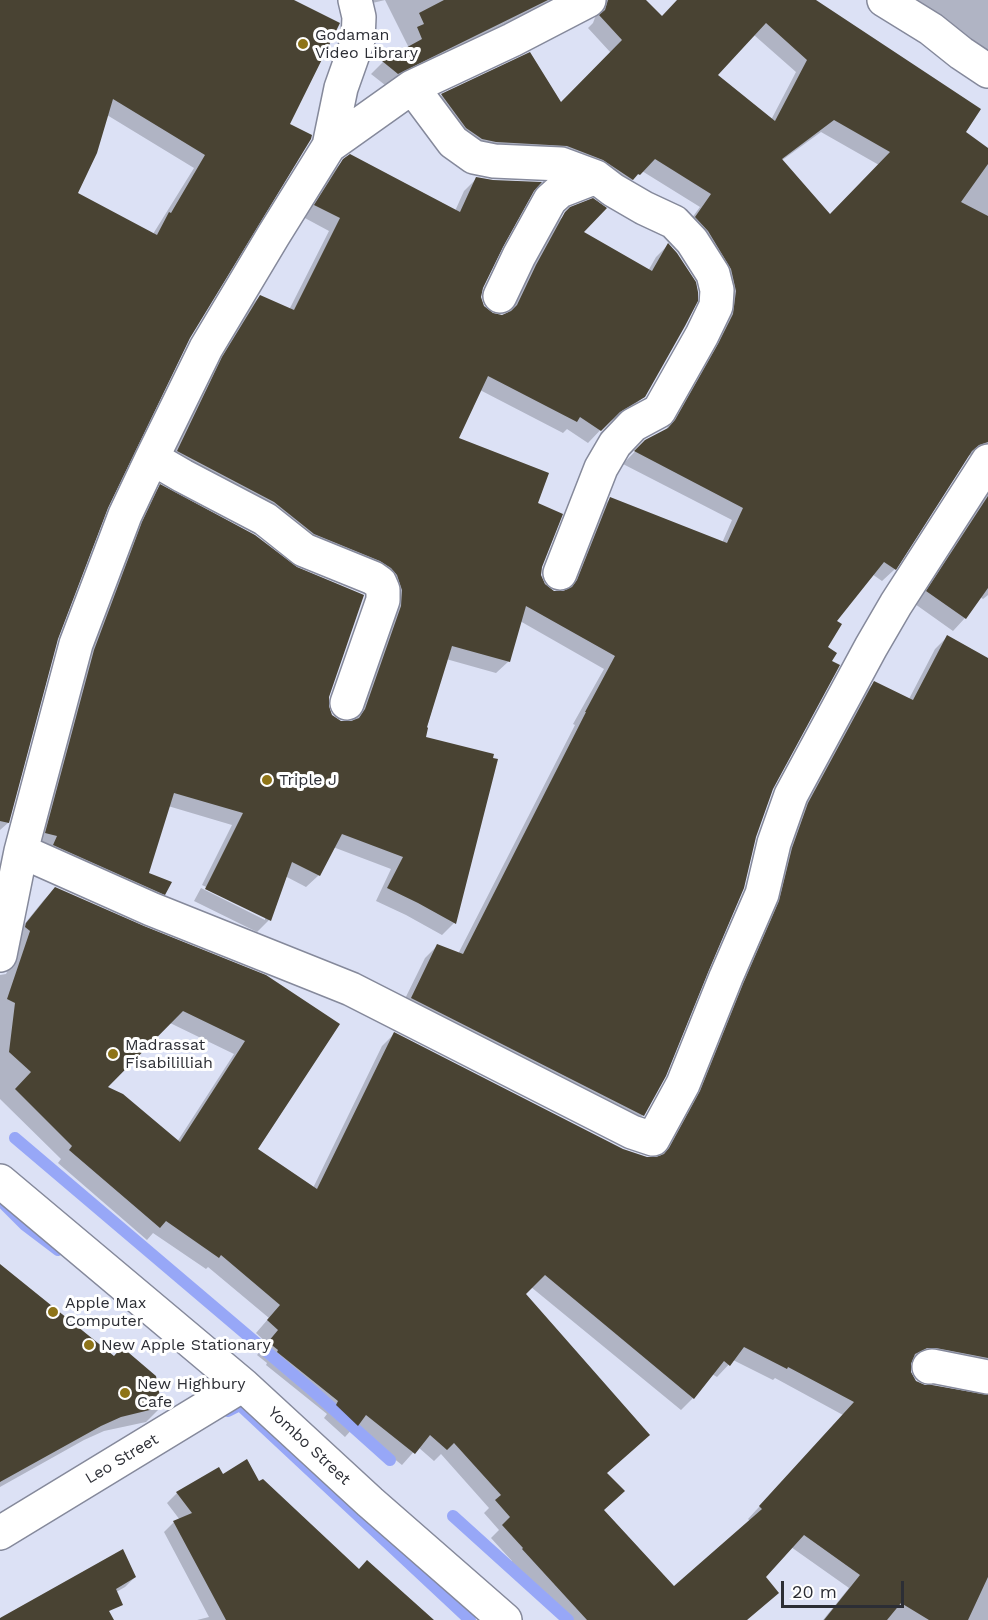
<!DOCTYPE html>
<style>
body{margin:0}
#map{position:relative;width:988px;height:1620px;overflow:hidden;background:#dce1f5;font-family:"Work Sans",sans-serif}
canvas{display:block}
.scale{position:absolute;left:781px;top:1581px;width:123px;height:27px;box-sizing:border-box;border:3px solid #2c2e35;border-top:0;padding-left:8px;font-size:18px;line-height:21px;white-space:nowrap;color:#2c2e35;-webkit-text-stroke:4px #fff;paint-order:stroke}
</style>
<div id="map">
<canvas width="988" height="1620"></canvas>
<div class="scale">20 m</div>
</div>
<script>
const c = document.querySelector('canvas').getContext('2d');
c.lineJoin = 'round';
function paint(path, color) {
  c.fillStyle = color;
  c.fill(path, 'evenodd');
}
function poly(rows) {
  const path = new Path2D();
  for (const r of rows) {
    path.moveTo(r[0], r[1]);
    for (let i = 2; i < r.length; i += 2) path.lineTo(r[i], r[i + 1]);
  }
  return path;
}
function trace(path, color, width, dash) {
  c.strokeStyle = color;
  c.lineWidth = width;
  c.lineCap = dash ? 'butt' : 'round';
  c.setLineDash(dash || []);
  c.stroke(path);
}
function write(font, color, halo, rows, align = 'center') {
  c.font = font + ' "Work Sans",sans-serif';
  c.lineWidth = 6;
  c.setLineDash([]);
  c.textBaseline = 'middle';
  c.strokeStyle = halo;
  c.fillStyle = color;
  for (const [text, x, y, turn = 0] of rows) {
    c.save();
    c.translate(x, y);
    c.rotate((+turn || 0) * Math.PI / 180);
    c.textAlign = isNaN(turn) ? turn : align;
    if (halo) c.strokeText(text, 0, 0);
    c.fillText(text, 0, 0);
    c.restore();
  }
}
paint(poly([
 [0,0,290,0,288,124,189,338,107,506,56,639,8,823,0,830],
 [107,115,194,168,153,234,76,193],
 [357,0,557,0,490,35,385,85,371,74,383,62,409,48,385,0,360,6],
 [590,0,644,0,662,18,678,0,813,0,964,132,988,150,988,459,975,454,967,456,895,569,882,581,872,574,834,621,826,647,772,788,643,1115,631,1128,399,1011,425,958,437,946,458,954,575,725,573,724,604,669,520,621,509,661,496,673,446,659,424,738,496,760,454,923,442,935,406,915,376,901,391,869,333,847,319,875,306,887,285,876,269,920,257,932,194,901,201,888,265,920,265,916,202,885,232,825,168,806,147,873,164,894,152,906,34,845,82,663,148,499,160,486,328,696,327,706,331,716,341,722,353,722,389,619,390,603,165,463,211,371,248,309,260,296,289,310,329,231,303,217,331,173,344,160,455,211,464,191,477,178,532,190,482,287,480,297,483,307,492,315,502,316,507,314,524,278,553,226,571,209,582,233,648,271,656,257,668,245,644,396,631,409,607,423,588,443,567,429,563,433,480,390,457,439,536,504,541,566,540,577,545,586,553,592,566,591,598,511,610,499,722,543,732,520,623,464,645,441,666,430,706,358,721,327,683,230,700,207,642,171,626,186,483,154,430,108,442,95,530,54,561,104,611,53,588,28,593,23,596,15],
 [754,35,796,72,771,120,716,75],
 [821,132,879,165,830,216,781,161],
 [888,0,988,0,988,61],
 [988,491,988,595,983,599,980,597,965,618,953,631,915,604],
 [947,637,988,660,988,1375,922,1359,910,1361,910,1373,915,1382,926,1387,988,1397,988,1620,823,1620,849,1588,791,1547,764,1577,747,1620,564,1620,511,1562,512,1561,491,1538,499,1530,484,1513,489,1508,441,1454,434,1461,418,1447,402,1465,354,1427,345,1437,324,1418,327,1414,266,1365,267,1363,257,1355,267,1343,256,1333,269,1318,208,1267,206,1269,153,1233,147,1240,58,1163,61,1159,0,1099,0,975,6,974,7,972,14,937,43,901,55,888,143,928,265,977,256,1149,313,1188,382,1046,394,1034,623,1150,647,1158,660,1157,689,1105,796,816,862,695,874,683,909,699,935,649],
 [170,1023,234,1054,177,1142,106,1088],
 [531,1287,681,1410,693,1398,712,1374,717,1377,733,1360,773,1380,775,1378,843,1415,748,1519,750,1521,674,1589,602,1511,606,1473,524,1294],
 [0,1266,161,1407,146,1422,104,1431,84,1440,0,1487],
 [218,1469,222,1476,259,1483,358,1571,424,1620,197,1620,209,1617,164,1532,174,1522,180,1520,167,1503,177,1493],
 [135,1577,125,1587,67,1620,0,1620]
]), '#0003');
trace(poly([
 [15,1138,313,1391,390,1460],
 [5,1205,25,1225,58,1250],
 [228,1411,240,1405,470,1620],
 [453,1516,568,1620]
]), '#97a7f7', 12);
paint(poly([
 [0,0,294,0,340,23,290,124,312,135,311,139,190,338,108,508,58,639,9,823,0,821],
 [113,99,205,155,171,213,169,212,157,235,78,193,97,153],
 [444,0,548,0,398,74,382,61,422,39,417,27,424,24,419,13],
 [608,0,646,0,662,16,677,0,816,0,981,109,966,132,988,148,988,164,961,202,988,216,988,442,979,445,972,451,896,570,884,562,837,621,842,624,828,647,837,653,832,661,840,665,773,789,756,837,744,888,709,970,666,1076,644,1116,411,998,437,944,463,954,586,712,585,712,615,656,526,606,510,662,452,646,427,727,428,728,426,737,494,754,493,758,498,759,456,924,418,903,387,888,403,857,342,834,320,876,292,862,271,921,205,889,243,813,174,793,149,873,172,882,165,895,53,845,57,836,45,833,94,650,142,522,160,484,255,535,297,567,364,595,329,697,329,706,332,715,341,721,351,721,359,718,365,709,401,606,402,590,397,575,391,568,380,561,314,534,274,502,177,451,222,357,260,295,294,310,340,218,314,205,343,159,350,154,460,212,476,177,493,180,542,182,534,191,503,247,483,288,481,297,484,306,493,313,502,315,511,311,517,305,536,265,565,212,570,207,593,198,607,208,584,232,652,271,668,243,677,253,696,282,698,292,698,301,685,326,645,397,620,412,601,431,580,417,577,422,488,376,459,438,549,473,538,503,563,514,542,567,541,575,545,584,554,591,563,591,572,587,577,580,610,497,727,543,743,508,634,451,645,440,668,428,675,420,718,344,733,314,736,291,731,269,708,231,695,217,711,194,655,159,640,175,638,174,633,180,603,160,567,146,496,142,482,139,466,128,441,94,530,52,561,102,622,40,599,15,605,10],
 [766,23,807,60,775,121,718,75],
 [834,120,890,152,830,214,782,159],
 [988,496,988,588,966,619,926,591],
 [947,635,988,658,988,1358,936,1348,927,1348,915,1354,911,1364,911,1372,916,1381,925,1385,932,1385,988,1395,988,1577,968,1620,929,1620,901,1603,887,1620,824,1620,860,1575,804,1535,766,1577,779,1593,747,1620,587,1620,522,1549,523,1548,502,1525,510,1517,495,1500,501,1495,454,1443,447,1450,430,1435,415,1454,366,1415,358,1426,336,1405,338,1401,277,1352,278,1350,268,1342,278,1330,267,1320,280,1305,221,1255,219,1258,166,1221,160,1228,69,1150,72,1146,15,1089,31,1072,9,1052,15,1003,7,999,30,931,25,927,26,923,55,887,144,926,266,975,340,1024,258,1149,317,1189,394,1032,623,1149,647,1157,656,1157,664,1154,669,1148,700,1091,743,984,779,901,792,848,808,803,874,681,913,700],
 [183,1011,245,1041,180,1142,123,1094,108,1087],
 [545,1275,694,1399,724,1361,730,1366,744,1347,787,1369,788,1367,854,1402,759,1506,762,1509,674,1586,604,1510,625,1491,607,1473,650,1435,526,1294],
 [0,1264,114,1356,122,1347,156,1376,162,1407,121,1417,101,1426,0,1482],
 [247,1459,259,1481,263,1479,359,1569,367,1560,434,1620,226,1620,173,1521,192,1513,176,1492,219,1467,223,1474],
 [123,1549,136,1577,116,1589,123,1605,109,1611,114,1620,0,1620,0,1618]
]), '#494333');
const minor = poly([
 [884,0,931,29,961,53,988,71],
 [412,87,453,142,474,157,494,161,561,164,596,177,613,190,644,208,674,222,692,241,713,274,717,290,716,306,702,335,659,411,633,425,615,444,601,468,560,573],
 [329,146,341,88,358,40,359,17,355,0],
 [500,296,519,256,550,200,560,191,596,177],
 [152,458,183,476,265,519,304,550,373,578,380,583,383,590,383,600,347,703],
 [21,851,151,909,351,989,632,1132,653,1139,683,1084,726,977,762,894,774,843,791,795,871,647,896,604,988,461],
 [0,955,21,851,76,644,125,515,152,458,206,348,273,236,329,146,412,87,512,40,589,0],
 [0,1181,243,1385,370,1502,505,1620],
 [929,1367,932,1366,988,1377],
 [0,1533,243,1385]
]);
trace(minor, '#85899b', 36);
trace(minor, '#fff', 33);
for (const [x, y, r, color] of [
 [303,44,6,"#8e7418"],
 [267,780,6,"#8e7418"],
 [113,1054,6,"#8e7418"],
 [53,1312,6,"#8e7418"],
 [89,1345,6,"#8e7418"],
 [125,1393,6,"#8e7418"]
]) {
  const dot = new Path2D();
  dot.arc(x, y, r, 0, 2 * Math.PI);
  c.fillStyle = color;
  c.fill(dot);
  trace(dot, '#fff', 2);
}
write('16px', '#2c2e35', '#fff', [
 ["Godaman",315,35],
 ["Video Library",315,53],
 ["Triple J",279,780],
 ["Madrassat",125,1045],
 ["Fisabililliah",125,1063],
 ["Apple Max",65,1303],
 ["Computer",65,1321],
 ["New Apple Stationary",101,1345],
 ["New Highbury",137,1384],
 ["Cafe",137,1402]
], 'left');
write('16px', '#2c2e35', '#fff', [
 ["Yombo Street",309,1446,43],
 ["Leo Street",122,1459,-31]
]);
</script>
